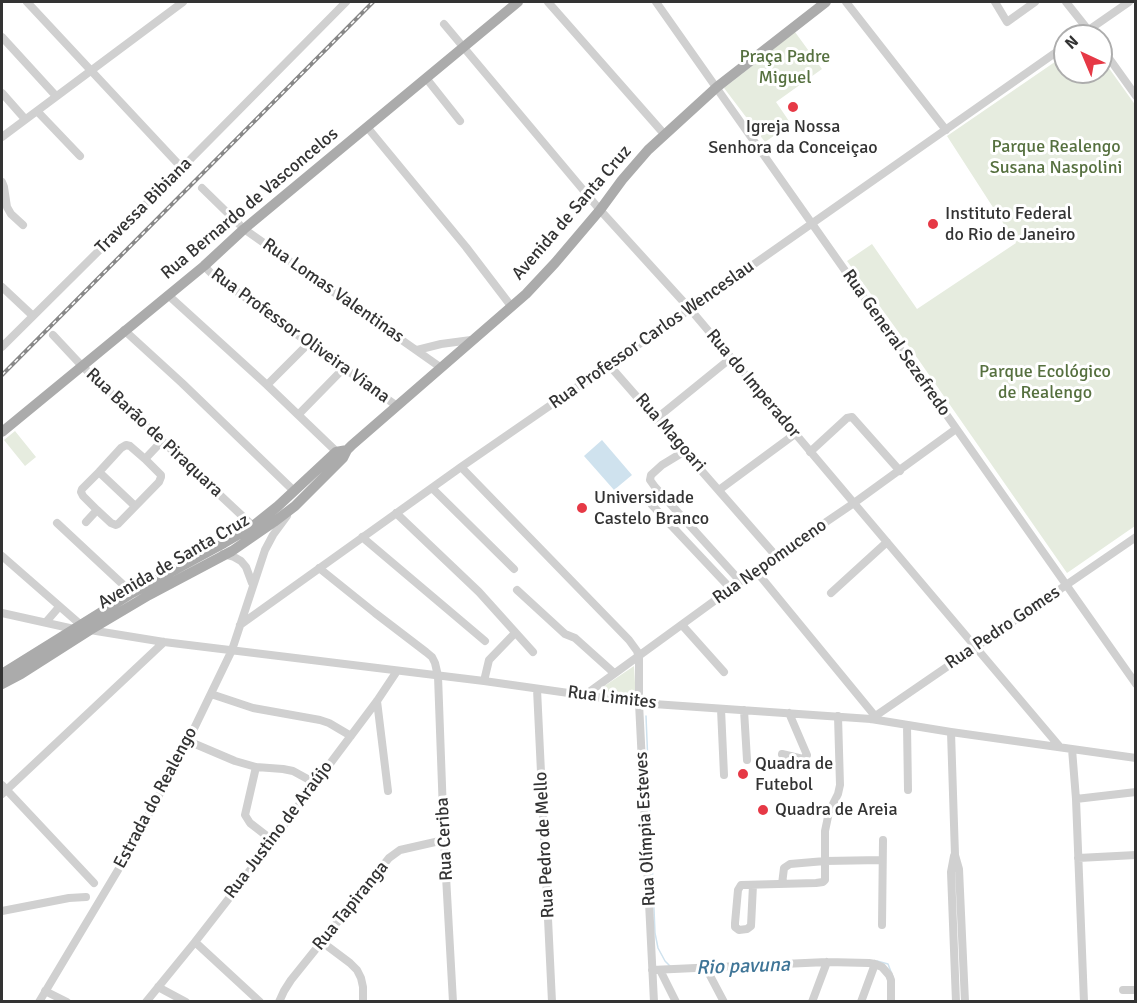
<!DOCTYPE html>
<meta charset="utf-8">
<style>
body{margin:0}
#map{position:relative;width:1137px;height:1003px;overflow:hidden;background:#fff;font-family:Signika,sans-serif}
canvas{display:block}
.frame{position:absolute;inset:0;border:3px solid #333;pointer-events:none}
.north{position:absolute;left:1053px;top:24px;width:60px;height:60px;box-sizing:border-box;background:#fff;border:2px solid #adadad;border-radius:50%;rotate:316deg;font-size:16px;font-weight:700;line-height:24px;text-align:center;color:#333}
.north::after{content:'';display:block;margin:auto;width:21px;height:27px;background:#e63946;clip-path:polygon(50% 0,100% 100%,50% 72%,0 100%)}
</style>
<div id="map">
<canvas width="1137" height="1003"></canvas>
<div class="frame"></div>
<div class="north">N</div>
</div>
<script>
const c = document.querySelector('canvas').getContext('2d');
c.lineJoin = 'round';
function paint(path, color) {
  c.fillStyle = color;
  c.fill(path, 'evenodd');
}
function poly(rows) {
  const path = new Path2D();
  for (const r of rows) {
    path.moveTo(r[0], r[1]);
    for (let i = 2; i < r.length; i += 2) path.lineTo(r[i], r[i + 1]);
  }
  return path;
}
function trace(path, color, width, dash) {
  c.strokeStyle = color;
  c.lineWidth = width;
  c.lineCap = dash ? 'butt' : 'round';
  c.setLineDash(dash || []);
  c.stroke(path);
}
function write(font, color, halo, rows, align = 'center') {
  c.font = font + ' Signika,sans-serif';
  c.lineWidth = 6;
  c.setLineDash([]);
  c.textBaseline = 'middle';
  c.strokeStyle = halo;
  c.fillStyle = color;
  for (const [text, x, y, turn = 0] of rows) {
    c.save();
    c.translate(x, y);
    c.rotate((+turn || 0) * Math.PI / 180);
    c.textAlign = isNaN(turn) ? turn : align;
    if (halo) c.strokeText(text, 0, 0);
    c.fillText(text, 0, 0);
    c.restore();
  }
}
paint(poly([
 [795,32,822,69,776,102,791,124,765,142,724,88],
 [1065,55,1065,72,1101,72,1101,57,1136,106,1135,526,1067,573,918,359,847,261,872,244,917,309,1016,243,947,136],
 [15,431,36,457,25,466,4,440],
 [634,666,636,700,600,689]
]), '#e6ecdf');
paint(poly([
 [602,440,632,475,614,490,584,456]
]), '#cfe2ee');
trace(poly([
 [646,716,655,933,658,948,665,961,670,966],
 [877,961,888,964,893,977]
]), '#cfe2ee', 1.5);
trace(poly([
 [27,2,182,168],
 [548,2,665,135],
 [656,2,1136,684],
 [846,2,946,130],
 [995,2,1007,22,1035,2],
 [1066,2,1093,36],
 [444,24,600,210,690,309,1060,747],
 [1080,36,1129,2],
 [2,37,56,96],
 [1101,47,1136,96],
 [426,78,460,121],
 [2,93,25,119],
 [37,111,80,156],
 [367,127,466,247,511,306],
 [2,137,183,2],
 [2,182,4,187,7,207,11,214,23,225],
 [202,188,244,229,440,367],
 [204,266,211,273,397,406],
 [2,287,33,316],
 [168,295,267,385,340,455],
 [124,330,182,383,293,490],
 [53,335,81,365,253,526],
 [2,347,160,190,346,2],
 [417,350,441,344,471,340],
 [609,365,776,556],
 [267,385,309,343],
 [298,415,344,368],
 [657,418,731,358],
 [685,451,662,465,651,475,650,480,655,487,741,582],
 [810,452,847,418,852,417,900,471],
 [461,467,629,640,637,651,639,657,639,703,654,1002],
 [99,472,135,506],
 [432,488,514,569],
 [719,490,795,434],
 [652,505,731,589],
 [97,510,83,496,81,492,82,489,99,472,121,448,126,445,130,446,145,459],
 [396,513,479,592,533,652],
 [86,522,97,510,111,523,116,525,118,524,159,482,161,477,161,475,145,459,162,441],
 [57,523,132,593],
 [362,537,485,641],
 [223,554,234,557,241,561,246,567,252,583],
 [2,556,81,625],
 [319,568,375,613,426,652,432,657,435,663,438,676,444,840,453,1002],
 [756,571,875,716],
 [517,590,565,634,575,638,614,673],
 [831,593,887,542],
 [2,613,74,629],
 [46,622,59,607],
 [240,625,461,467,690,309,1065,46],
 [682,625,724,672],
 [90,630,164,642,484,681,639,703,871,719,951,732,1136,758],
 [484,681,489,660,515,633],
 [537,689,552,1002],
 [211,694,253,708,320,720,329,723,351,736],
 [585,695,776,556,854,503,956,429],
 [377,701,388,791],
 [721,709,724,775],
 [744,710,747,760],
 [871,719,1136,537],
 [907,725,908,790],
 [951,732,955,855,959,869,965,1002],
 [188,741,235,761,256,767,283,769,293,771,315,783],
 [1072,749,1076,799,1084,1002],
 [782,754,803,759,807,755,789,713],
 [256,767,245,815,250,823,272,840],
 [2,785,94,883],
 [2,794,164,642],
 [1076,799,1136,792],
 [954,856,951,872,956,1002],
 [1078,858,1136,855],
 [782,884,784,868,790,864,825,861,882,860],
 [753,885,751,926,747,929,739,930,735,927,735,923,738,890,741,885,816,883,823,882,825,880,825,831,829,812,838,794,840,785,838,716],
 [2,911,69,898,86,897],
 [882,925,883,840],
 [195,942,260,1002],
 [322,942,350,963,357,970,361,978,363,987,363,1002],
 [706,968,724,1002],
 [652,970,827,962,869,963,875,964,882,967,889,975,891,980,891,1002],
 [660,970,676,1002],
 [158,987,186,1002],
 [1123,990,1136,990],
 [45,991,67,1002],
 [39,1002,127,855,188,741,232,650,265,550,273,535,287,516],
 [146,1002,195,942,230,897,377,701,397,671],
 [279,1002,284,991,291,980,389,858,400,850,444,840],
 [812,1002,827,962],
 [861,1002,875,964]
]), '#d0d0d0', 8);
trace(poly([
 [2,432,204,266,244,229,518,2],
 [2,674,132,593,224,543,253,526,278,506,336,452,347,450],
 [2,684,21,674,90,630,149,595,232,551,274,522,295,506,343,458,347,450,352,445,526,294,555,263,600,210,622,180,648,150,717,87,826,2]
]), '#ababab', 10);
const rail = poly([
 [2,375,373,2]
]);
trace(rail, '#888', 4);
trace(rail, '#fff', 1.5, [4.5]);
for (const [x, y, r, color] of [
 [793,107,6,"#e63946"],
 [933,224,6,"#e63946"],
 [582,508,6,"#e63946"],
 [743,774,6,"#e63946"],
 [763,810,6,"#e63946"]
]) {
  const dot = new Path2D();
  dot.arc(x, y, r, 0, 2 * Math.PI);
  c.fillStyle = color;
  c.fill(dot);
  trace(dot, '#fff', 2);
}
write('18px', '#56703f', '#fff', [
 ["Praça Padre",785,57],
 ["Miguel",785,78],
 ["Parque Realengo",1056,147],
 ["Susana Naspolini",1056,168],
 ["Parque Ecológico",1045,372],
 ["de Realengo",1045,393]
]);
write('18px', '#333', '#fff', [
 ["Igreja Nossa",793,127,"center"],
 ["Senhora da Conceiçao",793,148,"center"],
 ["Instituto Federal",945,214],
 ["do Rio de Janeiro",945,235],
 ["Universidade",594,498],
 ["Castelo Branco",594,519],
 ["Quadra de",755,764],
 ["Futebol",755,785],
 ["Quadra de Areia",775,810]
], 'left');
write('18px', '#333', '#fff', [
 ["Rua Bernardo de Vasconcelos",250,204,-40],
 ["Travessa Bibiana",144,206,-45],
 ["Avenida de Santa Cruz",572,213,-49],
 ["Rua Lomas Valentinas",333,291,35],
 ["Rua Professor Carlos Wenceslau",652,335,-35],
 ["Rua Professor Oliveira Viana",300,336,36],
 ["Rua General Sezefredo",896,343,55],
 ["Rua do Imperador",753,384,50],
 ["Rua Barão de Piraquara",154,433,43],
 ["Rua Magoari",670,433,49],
 ["Avenida de Santa Cruz",174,562,-30],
 ["Rua Nepomuceno",770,562,-35],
 ["Rua Pedro Gomes",1003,628,-34],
 ["Rua Limites",612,698,7],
 ["Estrada do Realengo",156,798,-62],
 ["Rua Olímpia Esteves",646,829,-93],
 ["Rua Justino de Araújo",279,830,-53],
 ["Rua Ceriba",445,839,-93],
 ["Rua Pedro de Mello",545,845,-93],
 ["Rua Tapiranga",351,906,-51]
]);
write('italic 20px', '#3f7597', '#fff', [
 ["Rio pavuna",743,967,-2]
]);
</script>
